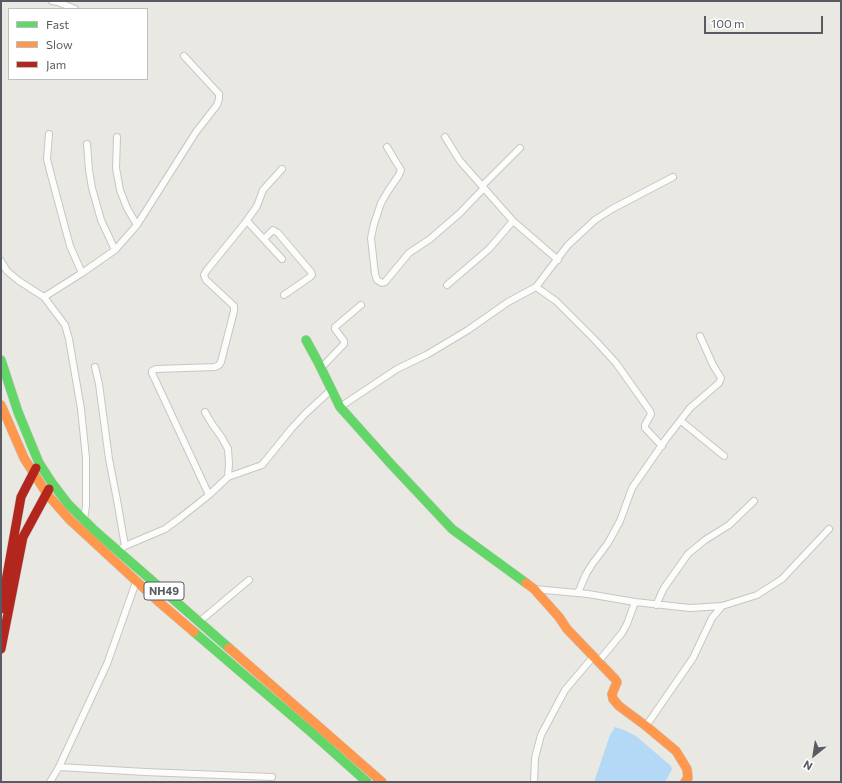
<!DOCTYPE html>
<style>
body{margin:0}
#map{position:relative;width:842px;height:783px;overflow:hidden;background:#eae8e2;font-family:Commissioner,sans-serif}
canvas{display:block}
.frame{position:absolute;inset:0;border:2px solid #585c62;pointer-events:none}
.legend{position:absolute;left:8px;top:8px;width:140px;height:72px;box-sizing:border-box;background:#fff;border:1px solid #bcbec0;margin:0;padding:5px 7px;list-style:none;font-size:12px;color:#585c62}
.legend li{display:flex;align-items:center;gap:8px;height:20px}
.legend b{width:20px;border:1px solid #bcbec0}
.north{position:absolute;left:794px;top:735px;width:40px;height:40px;-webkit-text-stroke:3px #fff;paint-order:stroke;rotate:210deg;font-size:11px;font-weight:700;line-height:16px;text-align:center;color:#585c62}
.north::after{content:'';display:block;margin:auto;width:14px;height:18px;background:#585c62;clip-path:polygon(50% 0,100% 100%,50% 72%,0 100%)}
.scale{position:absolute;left:704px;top:16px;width:119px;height:18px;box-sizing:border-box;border:2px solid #585c62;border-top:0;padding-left:5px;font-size:12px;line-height:14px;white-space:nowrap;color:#585c62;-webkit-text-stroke:3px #fff;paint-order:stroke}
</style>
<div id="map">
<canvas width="842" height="783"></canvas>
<div class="frame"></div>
<ul class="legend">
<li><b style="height:5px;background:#63d668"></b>Fast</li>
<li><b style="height:5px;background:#ff974d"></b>Slow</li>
<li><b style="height:5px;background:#b3261e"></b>Jam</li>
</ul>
<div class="north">N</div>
<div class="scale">100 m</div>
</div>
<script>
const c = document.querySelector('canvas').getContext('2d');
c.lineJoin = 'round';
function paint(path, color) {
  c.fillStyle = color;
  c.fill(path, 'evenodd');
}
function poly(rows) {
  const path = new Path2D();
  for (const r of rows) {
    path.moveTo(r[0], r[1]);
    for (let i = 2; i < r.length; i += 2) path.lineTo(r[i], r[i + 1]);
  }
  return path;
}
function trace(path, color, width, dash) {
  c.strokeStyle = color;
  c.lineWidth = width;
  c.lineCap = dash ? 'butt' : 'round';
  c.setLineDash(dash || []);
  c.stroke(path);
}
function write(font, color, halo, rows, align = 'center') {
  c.font = font + ' Commissioner,sans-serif';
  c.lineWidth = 3;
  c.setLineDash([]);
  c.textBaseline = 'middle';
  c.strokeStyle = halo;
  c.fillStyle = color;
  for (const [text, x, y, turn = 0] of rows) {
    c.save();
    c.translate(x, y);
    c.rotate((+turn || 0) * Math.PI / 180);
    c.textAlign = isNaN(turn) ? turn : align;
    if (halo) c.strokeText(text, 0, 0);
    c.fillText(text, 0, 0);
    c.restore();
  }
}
paint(poly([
 [615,727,624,730,636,736,671,766,672,769,667,779,664,782,594,782,610,735]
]), '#b4d9f6');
const street = poly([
 [52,1,58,2,75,9],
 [49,134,47,159,51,175,70,246,82,273],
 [117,137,116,168,120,190,127,208,137,225],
 [445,137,460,161,513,221,558,260],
 [87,144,89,170,92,188,101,220,115,250],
 [387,147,401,170,399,175,388,191,381,203,374,224,371,238,375,274,377,280,382,283,385,282,409,253,430,239,460,213,484,188],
 [482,186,520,148],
 [247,221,282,259],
 [264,239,273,230,278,233,311,272,312,275,310,277,284,295],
 [1,261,7,271,19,281,44,297,65,325,69,339,81,409,86,458,86,506,84,519],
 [447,285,489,249,513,221],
 [536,287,556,301,594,339,616,363,650,411,651,414,645,425,645,428,662,446],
 [44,297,82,273,115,250,130,233,137,225,196,132,217,105,219,99,219,94,184,56],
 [95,367,99,384,109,459,117,500,125,546],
 [321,368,344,344,344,341,335,329,335,327,361,305],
 [340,407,397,369,428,354,468,330,508,302,536,287,568,245,595,220,612,209,673,177],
 [205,412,212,424,222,438,228,449,229,464,228,477],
 [681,421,724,456],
 [209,495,152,373,152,371,156,369,215,367,219,365,221,362,234,311,234,306,206,280,204,275,207,270,245,223,257,206,263,190,282,169],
 [118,551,125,546,165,529,180,518,209,495,228,477,262,465,292,428,305,414,331,390],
 [534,589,588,594,635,602,690,608,722,606,757,595,782,579,829,529],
 [578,593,586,574,593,563,608,543,620,521,632,488,666,439,690,408,719,383,721,378,713,365,700,336],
 [656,605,664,588,688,554,705,540,729,525,754,501],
 [199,622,249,580],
 [598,662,622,633,627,624,635,602],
 [646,726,693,658,712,618,722,606],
 [59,767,145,772,272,777],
 [50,782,59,767,107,664,136,582],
 [534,782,535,758,541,735,565,690,593,657]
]);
const fast = poly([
 [306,340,318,362,340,407,390,463,452,529,526,583],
 [1,360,18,412,39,463,52,483,68,504,94,530,229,648],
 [194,632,311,732,367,782]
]);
const slow = poly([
 [1,405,24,458,47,494,69,519,159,602,194,632],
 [526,583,534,589,559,617,567,629,615,679,617,682,612,694,613,699,619,706,646,726,676,751,687,769,688,778,685,782],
 [229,648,382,782]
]);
const jam = poly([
 [1,609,21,497,36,468],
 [1,649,23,537,49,489]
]);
trace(street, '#c6c6c5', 8);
trace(fast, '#c7c7c6', 10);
trace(slow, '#c7c7c6', 10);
trace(jam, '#c7c7c6', 10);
trace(street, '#fcfcfb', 6);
trace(fast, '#63d668', 9);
trace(slow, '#ff974d', 9);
trace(jam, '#b3261e', 9);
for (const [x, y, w] of [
 [164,591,40]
]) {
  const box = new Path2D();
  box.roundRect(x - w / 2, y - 9, w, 18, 3);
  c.fillStyle = '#fff';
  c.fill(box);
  trace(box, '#585c62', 1);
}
write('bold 11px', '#585c62', null, [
 ["NH49",164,591]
]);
</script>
